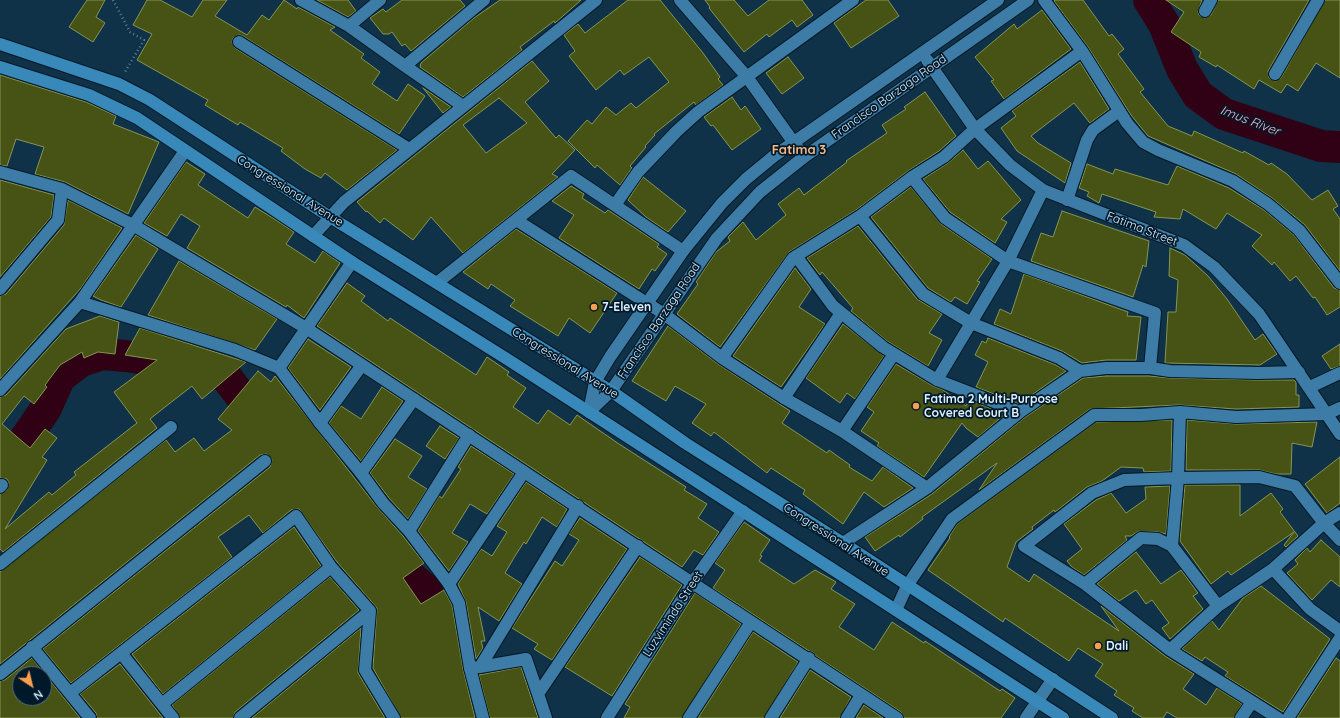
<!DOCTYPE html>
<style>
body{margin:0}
#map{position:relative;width:1340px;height:718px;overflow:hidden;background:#103248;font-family:Quicksand,sans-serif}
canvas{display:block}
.north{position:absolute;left:12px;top:666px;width:40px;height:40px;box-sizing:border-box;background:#00192a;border:1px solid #586f7f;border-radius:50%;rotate:145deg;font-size:11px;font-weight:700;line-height:16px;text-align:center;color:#ddf0fe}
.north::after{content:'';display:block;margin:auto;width:14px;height:18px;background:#fa9f4e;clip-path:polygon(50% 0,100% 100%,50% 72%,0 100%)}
</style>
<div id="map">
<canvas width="1340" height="718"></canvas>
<div class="north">N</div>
</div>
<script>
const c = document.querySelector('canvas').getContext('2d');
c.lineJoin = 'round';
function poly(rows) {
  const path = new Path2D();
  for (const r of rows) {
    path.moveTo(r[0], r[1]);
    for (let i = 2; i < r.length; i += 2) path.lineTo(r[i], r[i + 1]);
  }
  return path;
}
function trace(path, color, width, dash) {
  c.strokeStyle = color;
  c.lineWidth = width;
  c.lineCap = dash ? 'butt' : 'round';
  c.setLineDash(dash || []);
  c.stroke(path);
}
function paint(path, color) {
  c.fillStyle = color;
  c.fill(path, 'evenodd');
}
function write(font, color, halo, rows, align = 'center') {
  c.font = font + ' Quicksand,sans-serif';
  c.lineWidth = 3.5;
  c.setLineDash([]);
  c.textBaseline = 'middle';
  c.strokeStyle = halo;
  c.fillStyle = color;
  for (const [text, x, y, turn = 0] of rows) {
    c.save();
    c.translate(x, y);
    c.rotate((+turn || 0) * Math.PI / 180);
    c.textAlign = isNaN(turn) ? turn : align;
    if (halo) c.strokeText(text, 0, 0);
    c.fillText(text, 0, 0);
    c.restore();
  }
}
trace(poly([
 [1149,0,1164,24,1182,69,1198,95,1224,114,1321,146,1340,147],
 [0,475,45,410,60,377,81,361,103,354,125,356,210,368,227,378,253,412,269,424],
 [376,546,427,591,420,644,434,708,442,718]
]), '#300014', 32);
const building = poly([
 [87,0,105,0,96,17,105,23,93,42,69,27,87,0],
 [147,0,160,0,192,17,203,0,227,0,215,16,247,35,262,15,269,20,284,0,297,9,298,7,335,27,330,30,364,54,361,58,380,72,372,84,397,101,408,84,425,96,399,134,243,36,239,35,233,38,232,42,235,48,397,150,347,190,325,173,321,178,305,169,281,151,283,148,240,122,238,125,205,105,208,100,137,60,152,34,133,25,147,0],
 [317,0,348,0,356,11,348,17,317,0],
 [402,0,460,0,465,6,411,51,405,44,402,46,392,32,389,34,383,34,370,18,383,9,386,12,402,0],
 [500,0,581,0,555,23,554,21,520,47,522,50,463,97,420,67,421,63,474,18,500,0],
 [628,0,660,0,703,53,720,77,718,79,723,85,696,105,694,102,654,134,655,135,645,146,646,147,630,166,632,168,620,185,597,165,595,168,568,141,587,120,592,124,606,107,616,115,631,103,636,108,669,82,649,57,624,75,620,70,596,90,569,56,575,51,564,35,578,24,585,33,628,0],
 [705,0,734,0,748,16,769,0,802,0,813,15,797,27,792,20,769,37,767,34,744,52,709,8,710,7,705,0],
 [866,0,888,0,899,16,851,48,834,23,866,0],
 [1055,0,1083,0,1109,36,1112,34,1124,49,1118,54,1144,89,1140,92,1168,126,1192,136,1194,131,1243,153,1244,151,1269,165,1271,163,1287,174,1312,200,1328,190,1338,206,1333,209,1340,219,1340,271,1305,225,1272,198,1236,174,1148,136,1131,115,1088,47,1054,1,1055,0],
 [1166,0,1202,0,1198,12,1199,15,1205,18,1211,15,1218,0,1309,0,1268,71,1269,78,1275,81,1281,78,1325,0,1340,0,1340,78,1316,63,1298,91,1287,84,1281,93,1259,80,1254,89,1217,65,1216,67,1199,57,1201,52,1171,32,1184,12,1166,0],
 [1042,10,1071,49,1004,99,991,81,994,80,975,57,1014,24,1017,29,1042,10],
 [788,57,804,78,782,94,766,73,788,57],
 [532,61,549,81,525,102,556,138,559,135,575,150,552,174,558,177,463,253,431,217,413,240,384,218,380,223,367,211,366,212,357,202,532,61],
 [499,98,527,123,486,153,463,125,499,98],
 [1080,62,1109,109,1090,123,1074,103,1031,136,1038,143,1071,163,1065,183,1017,151,1001,128,1016,116,1012,111,1080,62],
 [0,75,86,102,116,116,113,124,159,142,128,214,65,182,35,174,44,147,16,139,7,166,0,165,0,75],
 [423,88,451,107,443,113,423,88],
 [925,92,956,136,939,151,908,171,856,210,789,252,720,347,677,314,698,284,696,282,716,252,730,241,728,237,743,222,756,240,786,215,778,204,799,188,804,195,847,162,846,161,887,133,882,125,906,109,904,107,925,92],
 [732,97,741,110,745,106,761,129,732,150,713,125,711,126,704,117,732,97],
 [963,150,978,169,988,161,1021,200,1001,219,1007,222,995,243,950,212,923,179,948,163,963,150],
 [186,162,205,174,198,185,248,218,255,207,276,220,294,232,286,244,315,263,323,251,340,263,304,318,287,305,286,307,187,248,200,226,181,214,167,236,144,223,186,162],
 [1087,164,1113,174,1115,169,1168,185,1177,166,1229,188,1264,210,1294,235,1334,288,1340,290,1340,307,1327,315,1315,297,1313,298,1296,276,1290,281,1274,262,1272,265,1252,246,1262,235,1227,213,1216,229,1183,209,1180,219,1154,217,1156,212,1102,194,1099,203,1087,196,1089,192,1079,188,1087,164],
 [643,177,686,211,668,232,646,217,628,200,643,177],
 [0,180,54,195,51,217,0,277,0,180],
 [571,186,584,194,582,198,605,213,608,210,659,244,657,247,667,254,655,271,652,269,639,289,559,238,574,215,552,201,571,186],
 [911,187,941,224,992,259,977,281,980,282,967,304,955,297,951,302,928,288,871,217,911,187],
 [68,200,122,228,81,288,0,379,0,296,6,294,64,225,68,200],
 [1062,211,1149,241,1146,267,1143,265,1133,297,1031,261,1041,233,1053,237,1062,211],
 [858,226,917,299,942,314,929,333,942,340,928,366,887,341,851,311,853,308,822,272,820,275,807,258,858,226],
 [516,229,617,293,590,333,569,318,558,336,510,306,515,300,491,284,488,289,463,272,516,229],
 [136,235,158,249,121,307,101,300,93,296,136,235],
 [1170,248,1185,255,1208,276,1227,299,1255,340,1263,334,1277,354,1260,365,1165,363,1168,312,1176,312,1178,280,1169,276,1170,248],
 [179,261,277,319,255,350,148,315,179,261],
 [795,268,811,289,799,307,825,324,781,387,733,356,795,268],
 [1024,274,1128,312,1127,316,1141,317,1136,360,1106,360,1082,363,1062,351,994,324,1000,309,1011,314,1024,274],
 [347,283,365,296,361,301,388,321,390,318,476,375,487,357,509,372,507,375,526,388,513,407,538,424,548,410,570,425,577,415,619,444,686,487,684,490,707,504,698,518,719,532,703,555,694,550,682,567,317,326,347,283],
 [100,316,119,322,115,354,98,352,84,358,82,352,60,365,45,385,47,387,34,404,24,396,2,424,30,448,45,429,57,438,42,457,47,460,5,529,49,492,52,495,76,475,74,472,137,423,114,392,157,360,125,355,140,328,246,362,202,399,192,386,165,407,150,419,157,428,3,552,0,549,0,494,7,490,9,483,7,479,0,478,0,397,6,395,66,329,100,316],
 [843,324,884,356,855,399,847,393,840,403,806,378,843,324],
 [668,326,718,364,790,411,782,423,827,453,829,450,850,465,849,467,872,481,883,467,913,488,884,507,864,492,843,524,803,494,805,490,771,468,767,473,714,432,711,436,692,423,706,404,675,386,666,401,632,381,668,326],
 [988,338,1056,365,1066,371,1019,404,976,387,988,362,975,355,982,341,986,343,988,338],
 [308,339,351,367,320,410,288,368,308,339],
 [1340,344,1340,366,1331,369,1322,356,1340,344],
 [896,364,933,386,943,390,966,406,969,400,1005,414,978,437,966,428,962,423,924,477,877,446,879,443,861,431,874,412,867,407,896,364],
 [258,371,271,382,275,376,377,507,403,536,424,563,403,578,421,604,444,590,452,605,463,669,475,718,401,718,373,668,377,608,337,562,299,509,291,510,263,533,249,515,218,537,232,557,71,683,43,649,270,467,272,459,267,454,260,455,0,664,0,572,166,440,175,452,194,438,204,451,232,430,218,419,258,371],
 [1106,376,1149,376,1170,378,1258,380,1294,380,1296,382,1296,395,1299,395,1299,407,1236,409,1179,405,1090,409,979,490,997,463,922,517,923,519,900,537,899,535,875,551,865,537,932,494,1024,418,1083,378,1106,376],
 [382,387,403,401,361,461,329,423,341,406,361,419,382,387],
 [1172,420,1171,471,1144,472,1143,468,1121,467,1102,481,1087,487,1055,512,1054,510,1032,527,1033,529,1016,542,1007,567,1029,582,1034,574,1119,631,1101,606,1165,656,1194,674,1183,689,1206,705,1217,688,1242,704,1234,718,1177,718,1167,712,1163,718,1143,718,1132,711,1134,708,1114,695,1117,691,1095,676,1103,664,1078,648,1069,661,1005,618,1003,622,928,570,950,538,949,537,957,524,1096,422,1172,420],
 [1187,420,1236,424,1317,422,1312,447,1292,443,1291,474,1276,474,1259,470,1186,470,1187,420],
 [440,426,459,438,445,459,426,446,440,426],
 [395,439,422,456,408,477,427,489,408,519,389,498,370,473,395,439],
 [471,446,514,474,487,514,470,504,452,533,468,542,449,571,418,531,439,496,442,498,461,469,458,467,471,446],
 [1340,457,1340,503,1327,513,1305,484,1340,457],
 [526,482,567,509,557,527,542,517,526,544,524,542,515,556,505,573,522,584,499,621,478,607,485,641,481,641,483,648,476,659,466,602,458,584,481,549,492,556,507,532,497,526,526,482],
 [1185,485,1240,485,1240,516,1271,493,1283,509,1280,512,1298,536,1286,547,1284,545,1294,532,1231,575,1228,571,1211,584,1180,541,1185,485],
 [1170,486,1166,534,1158,532,1137,532,1131,536,1125,536,1127,540,1084,575,1072,567,1067,561,1082,549,1064,524,1096,500,1111,493,1126,513,1146,499,1145,487,1170,486],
 [580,518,627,549,552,660,534,649,538,644,512,628,555,561,562,566,579,540,569,534,580,518],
 [744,522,770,540,760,555,762,556,759,561,794,584,815,570,836,582,831,589,855,604,839,627,874,650,892,622,924,643,925,641,1000,691,1002,689,1015,698,1001,718,904,718,901,712,816,656,813,652,809,651,713,588,725,570,715,563,744,522],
 [294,527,321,566,163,694,132,654,294,527],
 [1321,540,1340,557,1340,587,1331,580,1312,600,1287,573,1298,564,1295,560,1307,548,1310,552,1321,540],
 [1136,552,1161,584,1181,570,1198,593,1193,596,1203,609,1170,639,1162,628,1169,623,1152,600,1146,604,1136,590,1119,601,1097,584,1136,552],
 [640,557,682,585,612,696,565,667,640,557],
 [330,577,359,610,235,712,233,718,180,718,172,705,330,577],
 [1261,586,1330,639,1283,712,1225,676,1228,672,1205,657,1202,661,1182,649,1212,621,1219,630,1243,598,1261,586],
 [695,593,741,624,682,718,624,718,630,707,625,704,695,593],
 [361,628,358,673,385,718,252,718,361,628],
 [753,632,798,662,764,718,698,718,753,632],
 [32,658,80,718,0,718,0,681,5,680,32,658],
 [20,674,44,674,44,698,20,698,20,674],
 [1336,658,1340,661,1340,718,1297,718,1336,658],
 [120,664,163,718,97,718,96,713,80,694,120,664],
 [521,667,538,718,490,718,479,675,521,667],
 [810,670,851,697,840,718,780,718,810,670],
 [864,705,883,718,856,718,864,705]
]);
paint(building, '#465314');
trace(building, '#859553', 1);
const pedestrian = poly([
 [1205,11,1211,0],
 [1275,74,1318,0],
 [784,398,841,313],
 [320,423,362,365],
 [361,473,414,399],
 [409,531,469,435],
 [449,584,524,472],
 [121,653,173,718],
 [480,667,526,659,538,694],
 [470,668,480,667,578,506],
 [70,693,296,516,331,567,370,611,365,670,394,718],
 [162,704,331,567],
 [240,718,370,611],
 [546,718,538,694,638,546]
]);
const minor = poly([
 [301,0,349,26,405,66,484,0],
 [680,0,747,77,804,157],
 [1044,0,1082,51,1127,123,1143,142,1158,150,1233,181,1268,204,1299,230,1340,283],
 [349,26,380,0],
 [239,42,409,149],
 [405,66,463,106],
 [0,172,62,189,133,225,306,328,897,718],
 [912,177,945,218,1008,261,1155,313,1150,368],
 [1067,200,1087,140,1093,130,1119,111],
 [615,205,638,172,677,131,698,112,853,0],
 [860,216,923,294,971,323,1059,358,1080,371,1106,368,1150,368,1170,371,1258,373,1299,372],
 [516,220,664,314,722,358,784,398,842,431,927,488],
 [313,236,344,202,596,0],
 [796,256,833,306,883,347,937,380,1020,412],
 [438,282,571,176,683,251],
 [0,289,58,220,62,189],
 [80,302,235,350,279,368,320,423,361,473,383,503,409,531,449,584,459,603,470,668,483,718],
 [722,358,793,258,860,216,912,177,944,157,975,129,1082,51],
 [279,368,352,262],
 [937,380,1008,261,1043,190],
 [1310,387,1340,373],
 [0,390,80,302,185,151],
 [842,431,894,354],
 [0,487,2,485],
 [843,543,927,488,1020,412,1080,371],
 [1172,546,1178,478,1180,412],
 [0,564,171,427],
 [1273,569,1310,609,1340,631],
 [1085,584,1141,538,1158,539,1172,546,1218,606],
 [896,610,907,586,952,519,1094,415,1141,415,1180,412,1236,417,1327,414,1340,408],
 [32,647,90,718],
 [1170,650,1218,606,1273,569,1324,523,1340,513],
 [0,674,265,461],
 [607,718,693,582,743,511],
 [689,718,751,622],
 [771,718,809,658],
 [847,718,861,695],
 [1241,718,1252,702],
 [1278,718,1170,650,1085,584,1024,546,1092,493,1124,480,1178,478,1259,477,1295,486,1324,523,1340,540],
 [1288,718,1340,638]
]);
const tertiary = poly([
 [927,60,975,129,1010,165,1043,190,1184,245,1214,267,1259,314,1340,434],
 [589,412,611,391,717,238,760,192,804,157,1028,0],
 [589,412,595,382,610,357,683,251,722,203,746,179,774,156,998,0],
 [1026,718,1053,679]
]);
const secondary = poly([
 [0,44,119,84,150,100,330,217,611,391,685,443,843,543,1112,718],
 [0,67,89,95,137,118,352,262,507,359,1063,718]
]);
trace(pedestrian, '#051926', 14);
trace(minor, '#051926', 14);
trace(tertiary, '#051926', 14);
trace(secondary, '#051926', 14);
trace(poly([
 [113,0,130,32,144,40,125,72]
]), '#607c8f', 2.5, [1, 3]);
trace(pedestrian, '#3c7ca6', 12);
trace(minor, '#3c7ca6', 12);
trace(tertiary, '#3c7ca6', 12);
trace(secondary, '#3888ba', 12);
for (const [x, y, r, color] of [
 [594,307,4,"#fa9f4e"],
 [916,406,4,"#fa9f4e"],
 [1098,646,4,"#fa9f4e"]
]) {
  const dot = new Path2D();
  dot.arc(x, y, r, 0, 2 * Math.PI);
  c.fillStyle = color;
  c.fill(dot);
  trace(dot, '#00192a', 1.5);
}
write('12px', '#ddf0fe', '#00192a', [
 ["Francisco Barzaga Road",889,97,-35],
 ["Congressional Avenue",290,191,32],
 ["Fatima Street",1142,229,21],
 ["Francisco Barzaga Road",659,321,-56],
 ["Congressional Avenue",565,363,32],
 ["Congressional Avenue",836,540,33],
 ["Luzviminda Street",673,614,-57]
]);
write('bold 12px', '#ddf0fe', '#00192a', [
 ["7-Eleven",602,307],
 ["Fatima 2 Multi-Purpose",924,399],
 ["Covered Court B",924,413],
 ["Dali",1106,646]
], 'left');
write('italic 13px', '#fbafc5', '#00192a', [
 ["Imus River",1250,121,21]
]);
write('bold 13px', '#f7b884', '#00192a', [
 ["Fatima 3",799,150]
]);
</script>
